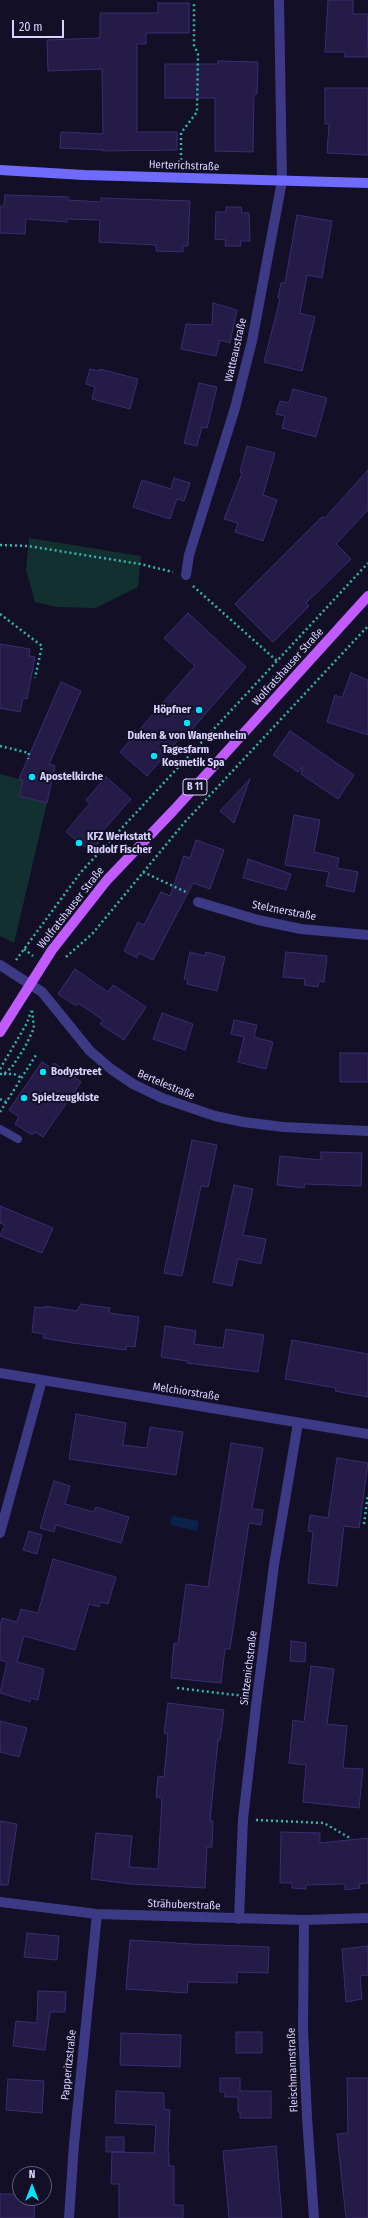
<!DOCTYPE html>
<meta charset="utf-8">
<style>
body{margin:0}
#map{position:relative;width:368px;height:2218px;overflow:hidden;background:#130f26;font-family:"Fira Sans Condensed",sans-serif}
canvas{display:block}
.north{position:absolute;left:12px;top:2166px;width:40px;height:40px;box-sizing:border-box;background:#130f26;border:1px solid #625e7d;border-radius:50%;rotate:0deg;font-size:11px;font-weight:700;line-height:16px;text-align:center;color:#d9d4ff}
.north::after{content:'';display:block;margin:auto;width:14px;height:18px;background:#00e5ff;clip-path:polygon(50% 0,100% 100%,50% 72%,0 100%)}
.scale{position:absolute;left:12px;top:20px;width:52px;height:18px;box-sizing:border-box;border:2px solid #d9d4ff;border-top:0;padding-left:5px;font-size:12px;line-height:14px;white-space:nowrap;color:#d9d4ff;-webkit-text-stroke:3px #130f26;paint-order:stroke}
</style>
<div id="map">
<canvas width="368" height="2218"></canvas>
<div class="north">N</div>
<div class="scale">20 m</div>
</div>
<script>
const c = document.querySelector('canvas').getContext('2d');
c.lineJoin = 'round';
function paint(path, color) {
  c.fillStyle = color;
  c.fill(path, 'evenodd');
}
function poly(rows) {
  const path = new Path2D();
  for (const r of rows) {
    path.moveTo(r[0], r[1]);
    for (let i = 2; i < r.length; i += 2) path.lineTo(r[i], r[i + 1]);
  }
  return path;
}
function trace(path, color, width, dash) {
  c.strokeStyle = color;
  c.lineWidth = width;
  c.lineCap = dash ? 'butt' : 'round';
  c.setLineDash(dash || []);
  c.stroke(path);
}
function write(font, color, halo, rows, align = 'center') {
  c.font = font + ' "Fira Sans Condensed",sans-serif';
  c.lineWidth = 4;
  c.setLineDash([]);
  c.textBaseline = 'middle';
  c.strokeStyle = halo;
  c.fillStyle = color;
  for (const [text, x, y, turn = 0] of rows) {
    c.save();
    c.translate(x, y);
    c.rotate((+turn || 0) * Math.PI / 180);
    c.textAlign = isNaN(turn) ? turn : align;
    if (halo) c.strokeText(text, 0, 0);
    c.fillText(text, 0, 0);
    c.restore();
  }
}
paint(poly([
 [29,538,141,556,138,587,96,608,57,607,35,602,26,569],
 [0,774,23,780,19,796,47,803,14,943,0,936]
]), '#12302f');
paint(poly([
 [172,1516,199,1521,197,1531,170,1525]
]), '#0c2248');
const building = poly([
 [328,0,353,0,353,14,368,14,367,57,345,57,345,52,325,52,328,0],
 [158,3,189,3,189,33,146,33,146,44,137,44,137,132,177,132,177,150,103,151,103,150,60,148,61,132,103,134,102,69,48,71,47,40,100,38,100,13,158,13,158,3],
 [218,61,258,62,257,94,254,94,253,152,215,151,215,98,165,98,165,64,218,64,218,61],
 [325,88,368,88,368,155,327,153,329,124,325,124,325,88],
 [5,195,68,197,68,200,101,202,101,198,190,201,188,246,183,246,183,252,156,251,156,245,99,242,100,220,67,219,67,222,26,219,25,234,0,233,0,207,4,205,5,195],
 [226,207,241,207,242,213,249,213,250,241,240,241,241,246,225,246,226,240,215,239,216,212,226,212,226,207],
 [297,215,332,221,322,278,307,275,300,313,315,317,302,371,264,362,280,299,278,298,281,283,285,283,297,215],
 [213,303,237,310,230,343,220,340,216,356,181,349,186,324,212,325,213,303],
 [90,369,99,371,100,369,138,379,130,409,92,399,95,387,86,384,90,369],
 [199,383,217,387,207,428,202,427,197,446,184,443,199,383],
 [293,389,327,398,316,437,282,428,285,416,276,414,280,401,289,403,293,389],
 [247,446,275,453,263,495,277,500,263,541,235,532,238,523,224,519,242,473,240,472,247,446],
 [368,470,368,510,336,544,351,559,306,603,309,606,273,642,235,604,322,517,325,518,368,470],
 [174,478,190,483,184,501,177,499,170,519,133,507,142,480,171,489,174,478],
 [188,613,246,667,188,734,185,732,147,776,120,752,195,666,164,638,188,613],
 [0,644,30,649,29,656,35,657,27,699,23,698,20,712,0,708,0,644],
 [351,673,368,680,368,735,327,722,335,695,342,698,351,673],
 [61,682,81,691,49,764,55,766,47,803,19,796,23,780,19,779,61,682],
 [290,731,354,775,338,799,301,774,303,767,298,772,273,755,290,731],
 [106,777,131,799,99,835,102,838,91,852,66,832,90,803,86,800,106,777],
 [250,779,234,823,220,811,250,779],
 [294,815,320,820,314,852,339,858,337,868,358,872,354,892,326,886,329,872,285,865,294,815],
 [196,840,224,850,210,889,193,883,153,960,139,953,137,958,124,951,138,922,144,925,161,892,170,896,184,856,190,858,196,840],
 [248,859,291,874,286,890,243,878,248,859],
 [190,952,205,956,206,952,225,957,217,991,187,984,188,980,184,979,190,952],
 [286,952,327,956,324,982,319,981,318,987,304,985,305,979,283,977,286,952],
 [75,969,108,992,113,985,146,1007,124,1040,100,1024,103,1020,78,1003,76,1006,58,994,75,969],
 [162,1013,193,1024,185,1050,153,1039,162,1013],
 [234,1020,257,1025,254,1037,273,1042,266,1069,238,1062,244,1037,231,1034,234,1020],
 [340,1053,368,1053,368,1082,340,1082,340,1053],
 [42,1062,51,1068,54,1063,81,1082,43,1137,35,1132,32,1135,15,1124,19,1117,9,1110,42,1062],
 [192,1140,217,1145,208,1187,201,1186,182,1276,164,1273,192,1140],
 [321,1152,362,1153,361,1186,305,1184,304,1188,277,1185,280,1156,321,1160,321,1152],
 [234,1185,253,1189,243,1235,266,1239,261,1264,238,1259,232,1286,213,1282,234,1185],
 [0,1206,53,1228,42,1253,0,1236,5,1225,0,1223,0,1206],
 [81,1304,110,1308,109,1313,139,1317,135,1347,126,1346,126,1350,73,1343,43,1338,44,1334,32,1332,35,1307,45,1308,45,1306,77,1311,81,1304],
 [165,1326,196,1331,194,1344,223,1348,226,1329,264,1335,258,1372,187,1363,187,1361,161,1357,165,1326],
 [292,1340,368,1354,368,1397,335,1391,336,1388,285,1379,292,1340],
 [76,1414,126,1423,123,1445,147,1448,150,1427,183,1432,176,1475,69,1459,76,1414],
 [231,1443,263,1448,252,1509,263,1510,261,1525,249,1523,230,1649,225,1649,221,1683,171,1678,174,1643,178,1644,186,1584,208,1587,231,1443],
 [337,1458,368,1463,359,1528,344,1526,337,1586,308,1583,313,1532,308,1531,310,1515,328,1518,337,1458],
 [54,1481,70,1486,65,1504,94,1512,96,1507,129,1517,121,1543,56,1525,54,1532,40,1528,54,1481],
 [29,1531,42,1535,37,1554,23,1550,29,1531],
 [53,1559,116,1577,108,1604,100,1602,99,1607,89,1604,75,1650,24,1636,17,1662,44,1669,38,1700,31,1698,30,1702,0,1693,7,1662,0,1660,0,1626,2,1618,17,1622,21,1609,38,1613,53,1559],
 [291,1641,306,1643,305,1662,290,1661,291,1641],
 [311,1666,334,1669,327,1724,347,1726,343,1768,363,1769,359,1808,303,1802,306,1765,289,1763,293,1720,304,1722,311,1666],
 [168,1703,224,1710,220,1740,218,1740,210,1821,213,1821,212,1847,207,1847,205,1888,131,1884,91,1879,96,1833,132,1836,129,1867,158,1869,162,1798,156,1797,158,1776,164,1777,168,1734,164,1733,168,1703],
 [0,1721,27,1728,19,1757,0,1752,0,1721],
 [0,1821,17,1824,8,1885,0,1885,0,1821],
 [281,1832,320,1833,320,1843,368,1838,368,1883,359,1884,360,1888,345,1890,345,1884,306,1885,306,1889,292,1888,292,1883,280,1883,281,1832],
 [27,1933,59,1936,57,1960,24,1957,27,1933],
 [130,1940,191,1944,269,1947,268,1973,237,1972,237,1983,188,1982,187,1993,126,1989,130,1940],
 [368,1946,368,1975,360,1976,362,1999,346,2002,342,1949,368,1946],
 [38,1991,66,1992,65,2012,50,2012,45,2050,13,2046,16,2021,37,2023,38,1991],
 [236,2032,262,2032,262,2053,236,2053,236,2032],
 [121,2033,181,2035,180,2067,120,2065,121,2033],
 [220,2078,240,2078,240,2091,271,2091,271,2118,240,2118,240,2112,238,2112,238,2097,225,2097,225,2092,220,2092,220,2078],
 [347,2078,368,2078,368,2218,346,2218,337,2134,348,2133,347,2078],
 [8,2079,44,2081,42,2113,6,2110,8,2079],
 [116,2091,164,2093,164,2109,170,2110,168,2153,169,2153,169,2166,174,2166,174,2205,183,2205,183,2218,119,2218,119,2184,111,2184,112,2152,154,2153,156,2125,115,2123,116,2091],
 [106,2137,124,2137,124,2152,106,2152,106,2137],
 [276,2146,282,2218,229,2218,223,2151,276,2146],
 [0,2194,20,2194,20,2198,35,2198,34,2218,0,2218,0,2194]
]);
paint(building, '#241b47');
trace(building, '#3b2d73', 1);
trace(poly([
 [181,165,181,133,197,112,198,54,194,45,194,4],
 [0,545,28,546,140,564,173,572],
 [193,586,277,661],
 [0,614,42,646,35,678],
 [0,746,29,753,28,759],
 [143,872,188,893],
 [24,949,33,956],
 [66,957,93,933,184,823,368,626],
 [16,960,81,872,368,563],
 [0,1069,27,1023,31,1011],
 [0,1074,4,1074,12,1067,25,1047,34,1028,32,1010],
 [4,1074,14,1074,22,1078],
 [0,1099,6,1102],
 [0,1112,36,1055],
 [364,1524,368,1494],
 [177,1688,244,1696],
 [256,1820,324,1823,350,1838]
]), '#2fb8b0', 2.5, [2, 3]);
trace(poly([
 [0,1129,18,1139]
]), '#3d3a85', 8);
trace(poly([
 [186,575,189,555,235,408,252,341,282,181,279,0],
 [198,902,258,920,301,929,368,935],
 [0,965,42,992,90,1051,111,1069,133,1084,162,1098,215,1116,243,1122,283,1127,368,1131],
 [0,1373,368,1434],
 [0,1533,42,1380],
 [0,1902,97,1914,304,1920,368,1918],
 [239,1919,243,1819,256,1706,274,1565,298,1423],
 [304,1920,303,2029,307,2117,314,2218],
 [69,2218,74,2144,97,1914]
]), '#3d3a85', 10);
trace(poly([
 [0,170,84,175,368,183]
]), '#6f6bff', 10);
trace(poly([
 [0,1032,52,950,107,880,173,811,368,596]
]), '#c25bff', 10);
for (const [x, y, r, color] of [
 [199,710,4,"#00e5ff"],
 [187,723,4,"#00e5ff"],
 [154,756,4,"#00e5ff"],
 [32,777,4,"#00e5ff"],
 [79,843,4,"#00e5ff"],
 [43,1072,4,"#00e5ff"],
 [24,1098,4,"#00e5ff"]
]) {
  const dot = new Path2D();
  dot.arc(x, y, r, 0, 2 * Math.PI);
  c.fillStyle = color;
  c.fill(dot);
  trace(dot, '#130f26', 1.5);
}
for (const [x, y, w] of [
 [195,787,24]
]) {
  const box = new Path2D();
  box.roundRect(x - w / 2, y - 8, w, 16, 3);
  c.fillStyle = '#130f26';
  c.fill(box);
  trace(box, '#d9d4ff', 1);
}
write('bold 10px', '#d9d4ff', null, [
 ["B 11",195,787]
]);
write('11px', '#d9d4ff', '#130f26', [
 ["Herterichstraße",184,166,2],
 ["Watteaustraße",236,350,-77],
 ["Wolfratshauser Straße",288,667,-48],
 ["Wolfratshauser Straße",71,908,-52],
 ["Stelznerstraße",284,911,11],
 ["Bertelestraße",166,1085,23],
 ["Melchiorstraße",186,1392,9],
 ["Sintzenichstraße",249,1668,-83],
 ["Strähuberstraße",184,1905,2],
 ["Papperitzstraße",69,2065,-84],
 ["Fleischmannstraße",293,2070,-92]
]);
write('bold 11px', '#d9d4ff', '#130f26', [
 ["Höpfner",191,710,"right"],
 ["Duken & von Wangenheim",187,736,"center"],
 ["Tagesfarm",162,750],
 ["Kosmetik Spa",162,763],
 ["Apostelkirche",40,777],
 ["KFZ Werkstatt",87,837],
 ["Rudolf Fischer",87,850],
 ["Bodystreet",51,1072],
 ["Spielzeugkiste",32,1098]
], 'left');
</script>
